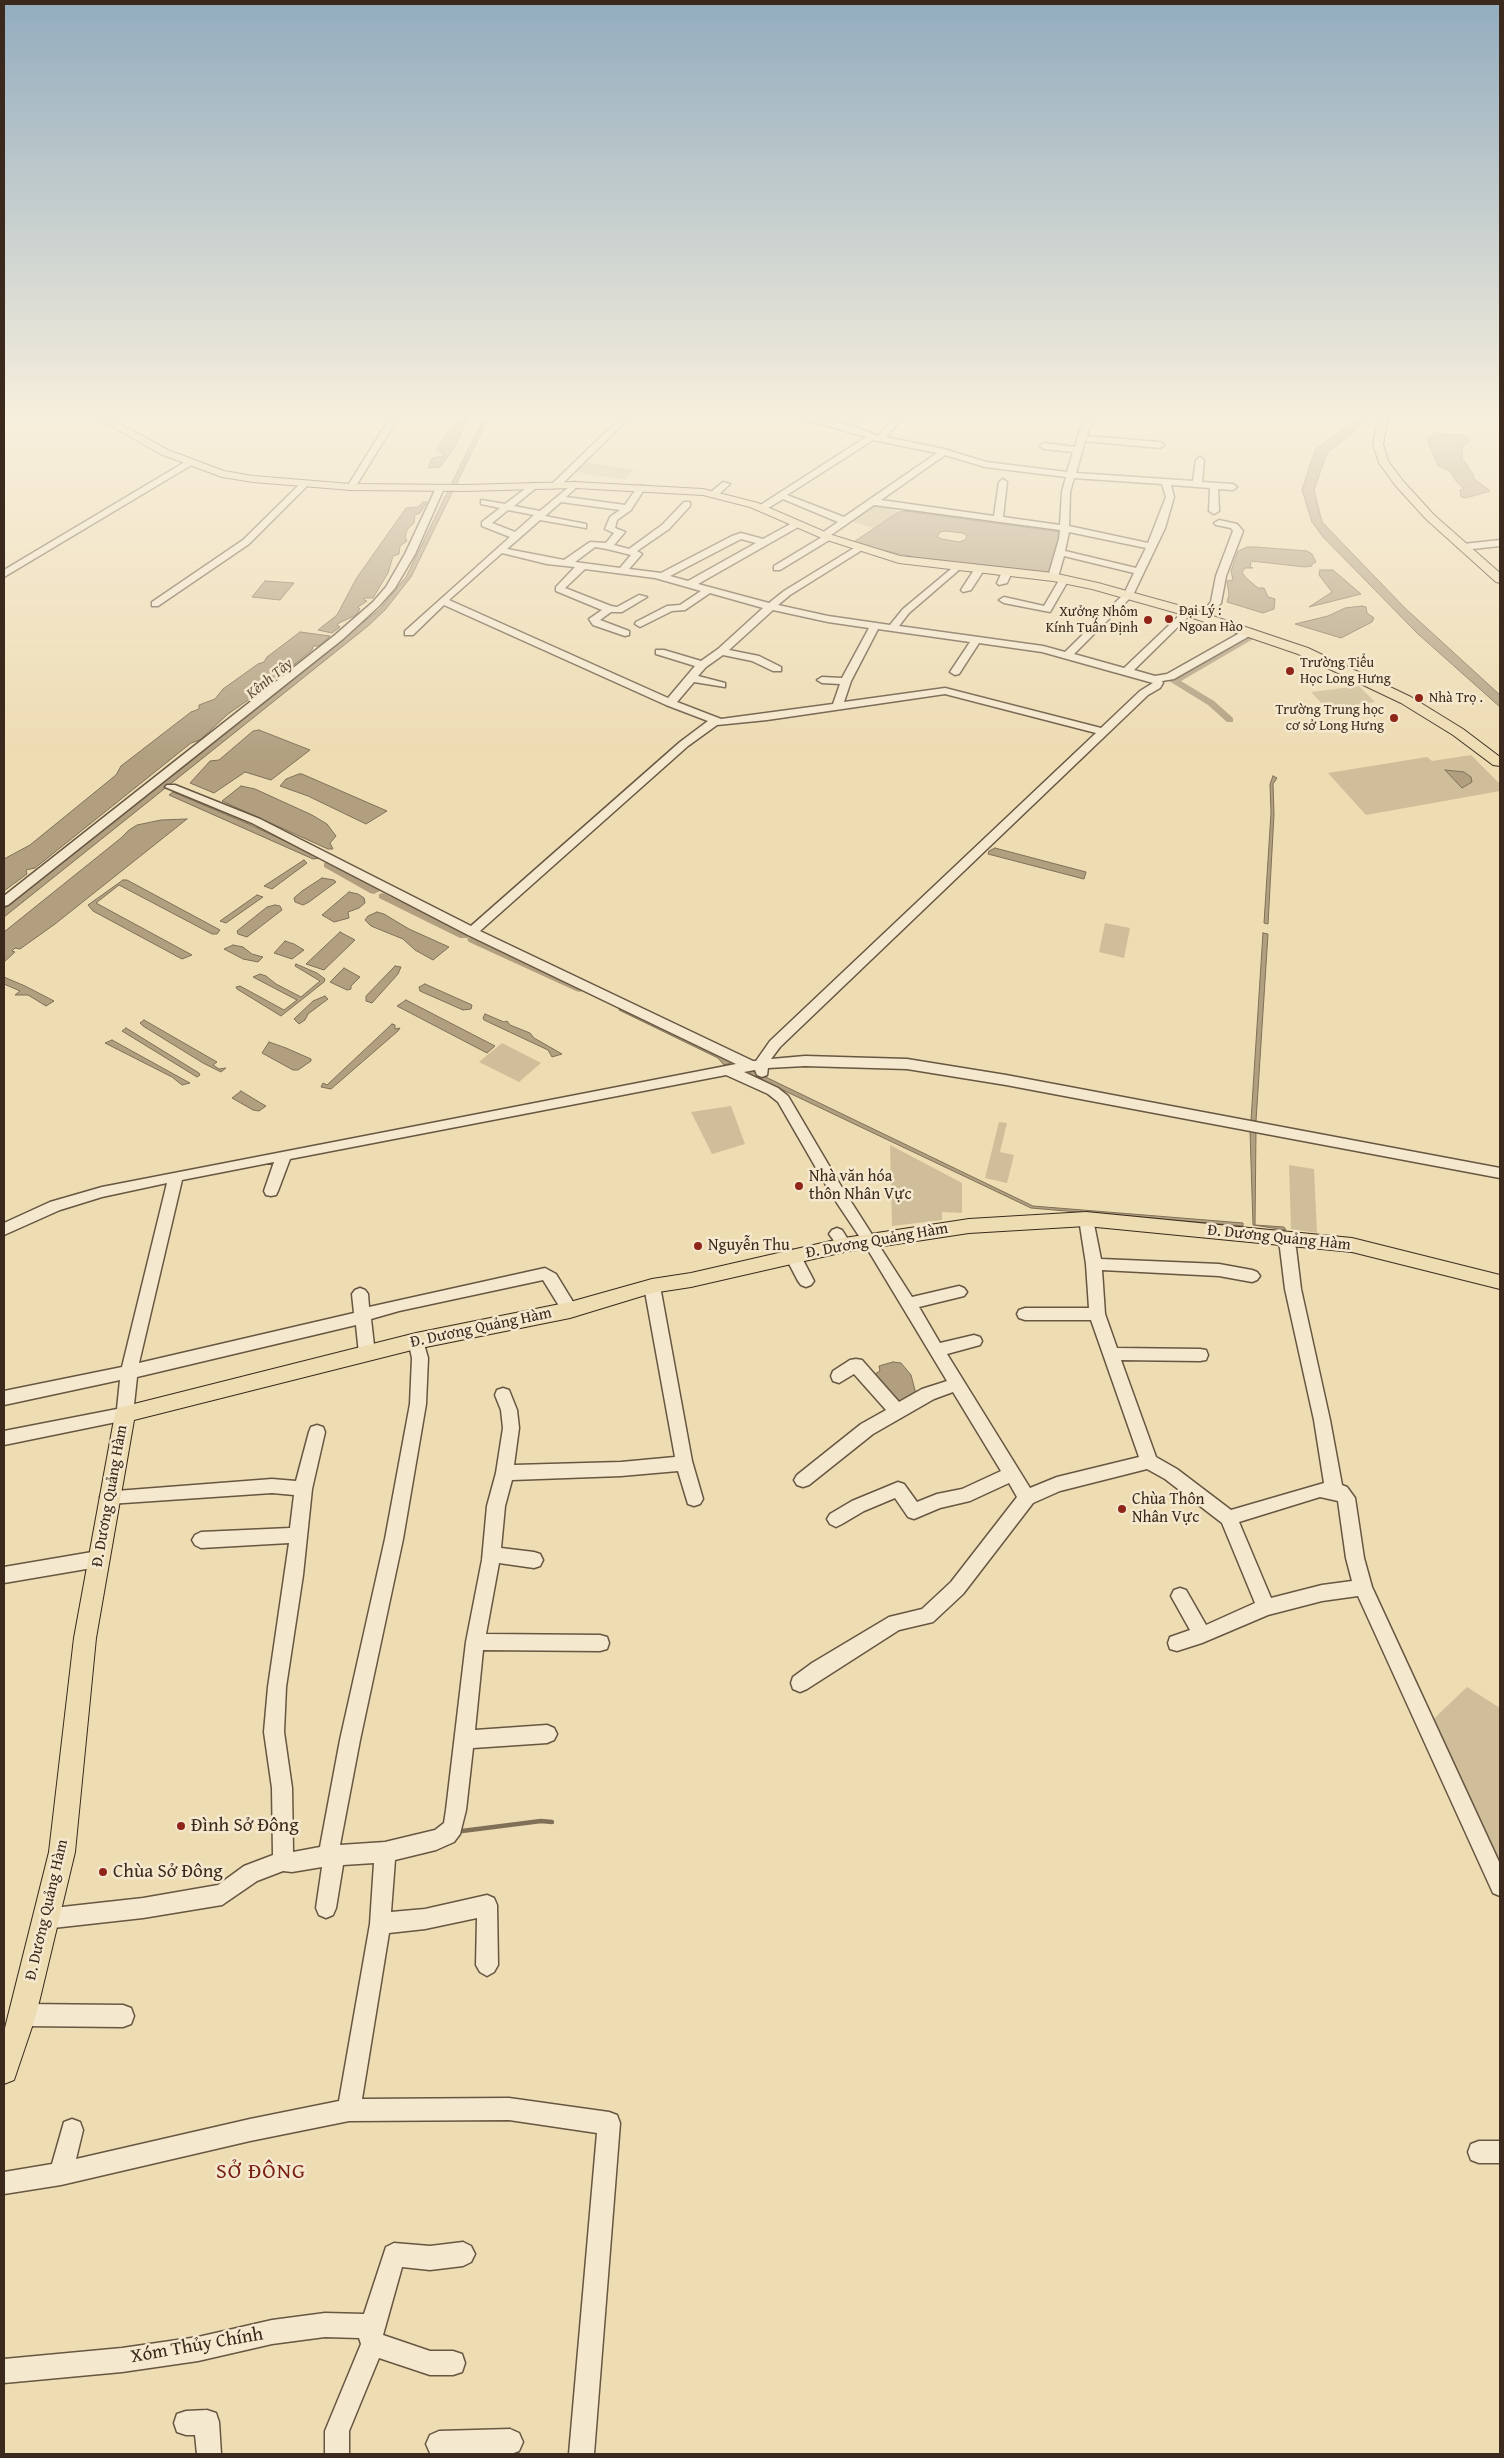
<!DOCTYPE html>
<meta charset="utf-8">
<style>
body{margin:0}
#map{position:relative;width:1504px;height:2458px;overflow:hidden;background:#eedcb3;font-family:"Gentium Book Plus",serif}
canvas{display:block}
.frame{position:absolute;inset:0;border:5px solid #3a291c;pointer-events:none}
</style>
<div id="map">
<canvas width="1504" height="2458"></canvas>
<div class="frame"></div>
</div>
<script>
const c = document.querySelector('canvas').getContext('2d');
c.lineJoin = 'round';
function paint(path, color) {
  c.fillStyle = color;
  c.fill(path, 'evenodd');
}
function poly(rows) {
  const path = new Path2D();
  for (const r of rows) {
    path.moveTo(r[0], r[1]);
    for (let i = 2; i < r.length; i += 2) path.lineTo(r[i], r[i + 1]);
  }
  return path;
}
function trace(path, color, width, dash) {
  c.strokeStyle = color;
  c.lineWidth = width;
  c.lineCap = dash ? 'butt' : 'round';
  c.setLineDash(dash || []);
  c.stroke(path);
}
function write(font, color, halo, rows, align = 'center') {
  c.font = font + ' "Gentium Book Plus",serif';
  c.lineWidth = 5;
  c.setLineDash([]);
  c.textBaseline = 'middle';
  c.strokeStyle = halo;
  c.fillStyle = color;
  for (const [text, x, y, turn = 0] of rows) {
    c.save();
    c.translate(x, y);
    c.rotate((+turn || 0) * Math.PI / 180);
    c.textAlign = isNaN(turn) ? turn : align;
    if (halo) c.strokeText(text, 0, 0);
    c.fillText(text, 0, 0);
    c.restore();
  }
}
paint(poly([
 [788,413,875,413,870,420,856,430],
 [585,462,634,470,625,480,575,472],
 [876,504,899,512,873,528,849,521],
 [1359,686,1375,702,1327,709,1311,692],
 [1471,755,1500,784,1500,791,1366,815,1328,773,1427,757,1432,761],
 [1105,923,1130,928,1124,958,1099,952],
 [502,1043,541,1063,519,1082,479,1062],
 [731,1106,745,1144,712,1154,691,1112],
 [999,1122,1007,1123,1000,1152,1014,1155,1007,1183,985,1178],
 [890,1145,962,1183,962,1213,942,1212,942,1220,892,1226],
 [1289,1165,1314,1169,1317,1233,1291,1229],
 [1467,1687,1500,1708,1500,1873,1422,1730]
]), '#cfbe99');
const water = poly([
 [455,413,471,413,453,450,440,467,428,468,432,458,443,456,443,454,436,450,454,423,455,413],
 [486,413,491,413,411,577,385,610,368,626,4,917,4,909,380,609,406,577,486,413],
 [1356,413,1369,413,1368,420,1327,453,1314,490,1322,522,1405,608,1500,695,1500,707,1418,634,1323,537,1312,522,1302,490,1315,450,1351,423,1353,416,1358,415,1356,413],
 [1433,433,1463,435,1469,439,1469,442,1463,445,1462,458,1474,476,1473,478,1490,491,1466,498,1461,497,1460,490,1464,489,1456,481,1450,471,1438,466,1434,456,1427,440,1433,433],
 [423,502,427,502,420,513,415,515,414,523,407,530,405,537,407,541,400,546,399,554,393,556,388,573,373,598,365,598,364,600,367,601,358,607,360,609,356,615,339,623,337,625,340,627,332,633,318,630,337,615,356,579,406,508,418,507,423,502],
 [905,511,1061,532,1051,576,929,560,862,546,855,541,899,512,905,511],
 [945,531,963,533,967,536,965,540,959,542,942,539,937,537,940,532,945,531],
 [1256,547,1307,551,1312,554,1316,562,1312,564,1312,566,1305,567,1251,561,1250,567,1253,568,1245,568,1242,572,1245,577,1258,588,1264,588,1268,597,1275,599,1274,609,1263,613,1227,602,1229,595,1227,581,1233,580,1231,571,1238,551,1247,547,1256,547],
 [1320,570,1333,570,1361,594,1309,607,1332,592,1319,575,1320,570],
 [265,581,294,583,280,600,252,597,265,581],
 [1362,606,1366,607,1367,613,1374,618,1372,622,1341,638,1295,624,1328,616,1345,608,1362,606],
 [300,632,330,636,319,646,313,646,312,650,264,689,228,714,200,740,191,743,35,868,26,870,27,874,4,891,4,859,30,845,116,775,121,766,191,712,199,709,199,705,215,699,223,689,258,664,264,662,267,657,300,632],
 [259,730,310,750,271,780,245,772,214,793,190,783,210,761,219,760,253,731,259,730],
 [1445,770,1464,772,1471,777,1472,782,1462,788,1445,770],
 [299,774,302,774,387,811,366,824,308,796,280,786,286,779,299,774],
 [1273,776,1277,778,1273,784,1274,814,1268,924,1264,923,1271,813,1270,784,1273,776],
 [241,786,255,789,312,815,327,824,336,836,330,843,333,849,328,849,222,801,241,786],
 [173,792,251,825,320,858,313,859,169,795,173,792],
 [187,819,55,924,20,949,15,948,12,951,15,952,4,962,4,932,121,838,129,830,137,825,161,820,187,819],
 [995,848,1086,872,1084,879,988,854,989,851,995,848],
 [304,860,307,863,272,889,264,886,304,860],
 [322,878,334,880,336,882,309,902,303,905,295,902,294,898,302,891,322,878],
 [123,880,127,880,220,930,217,934,212,934,119,885,96,903,192,955,182,959,93,911,88,905,123,880],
 [349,892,358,894,364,898,365,903,359,908,348,912,349,918,334,922,322,915,349,892],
 [257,895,263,897,226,923,220,921,257,895],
 [275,905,280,906,282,910,247,937,238,934,237,931,267,907,275,905],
 [377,912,384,914,409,929,449,947,433,960,415,950,403,939,371,926,365,920,368,916,377,912],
 [340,932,355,940,324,970,306,964,340,932],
 [1263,933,1268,934,1256,1121,1251,1120,1263,933],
 [285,941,294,944,304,950,292,959,274,953,285,941],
 [233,945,243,947,252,954,263,957,258,962,243,959,224,949,233,945],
 [296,964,317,973,325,979,324,982,281,1016,237,989,236,987,240,986,284,1010,297,1000,253,977,260,974,266,976,276,984,301,997,320,981,295,966,296,964],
 [395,966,401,967,398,974,372,1003,366,1001,366,996,395,966],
 [344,968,360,977,351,986,351,989,347,990,330,982,344,968],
 [4,977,25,986,54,1001,46,1006,28,995,15,995,20,991,4,984,4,977],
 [425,984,472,1005,471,1009,463,1010,420,991,419,987,425,984],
 [325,996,328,999,308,1014,305,1020,299,1024,294,1019,313,1001,325,996],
 [406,1000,495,1046,487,1053,397,1006,406,1000],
 [620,1008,735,1062,724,1065,718,1058,619,1010,620,1008],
 [485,1014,504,1022,507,1021,510,1025,530,1033,534,1038,562,1054,552,1057,548,1050,484,1020,483,1018,485,1014],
 [144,1020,217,1062,213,1065,219,1069,226,1068,221,1072,203,1063,143,1026,140,1023,144,1020],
 [392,1024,395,1025,395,1029,400,1028,398,1031,331,1089,321,1087,323,1083,327,1085,392,1024],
 [126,1028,199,1073,200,1075,197,1077,122,1031,126,1028],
 [112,1040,188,1082,190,1083,182,1085,172,1077,105,1043,112,1040],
 [269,1042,286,1048,311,1059,311,1061,298,1070,293,1070,262,1053,269,1042],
 [749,1069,1033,1206,1243,1223,1243,1226,1031,1208,745,1072,749,1069],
 [241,1091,254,1099,266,1106,259,1111,253,1110,232,1098,241,1091],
 [1250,1130,1256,1131,1255,1225,1284,1227,1286,1230,1253,1225,1250,1130],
 [893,1362,901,1363,911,1375,916,1394,900,1402,875,1374,880,1371,879,1366,893,1362]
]);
paint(water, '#b19f80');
trace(water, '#817058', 1);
trace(poly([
 [462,1831,541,1821,552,1822]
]), '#817058', 4.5);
paint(poly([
 [1247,636,1255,638,1181,681,1214,701,1233,718,1233,722,1227,722,1208,705,1169,681,1247,636],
 [328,862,378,889,380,891,374,894,370,893,324,867,324,863,328,862],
 [383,893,468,932,470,935,468,938,460,938,379,898,379,894,383,893],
 [473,935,584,985,586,988,580,992,576,991,469,942,467,939,473,935]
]), '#b19f80');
const minor = poly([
 [393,413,401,413,354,489,348,489,347,487,393,413],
 [625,413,634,413,559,487,553,487,553,483,625,413],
 [784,413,798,413,859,428,878,436,899,413,907,413,886,437,944,449,986,462,1067,472,1073,452,1044,449,1040,446,1044,443,1075,447,1081,426,1089,413,1097,413,1086,436,1160,442,1164,445,1160,448,1085,441,1076,473,1193,481,1196,460,1200,457,1204,460,1202,482,1233,484,1237,487,1233,490,1218,489,1219,511,1214,514,1209,511,1210,488,1171,485,1174,497,1165,528,1133,595,1074,654,1124,668,1185,610,1188,609,1191,610,1191,614,1134,670,1155,676,1167,674,1245,630,1253,630,1253,634,1174,679,1162,681,1163,683,1160,688,1148,695,780,1047,771,1059,805,1056,907,1059,1006,1075,1500,1168,1500,1178,1006,1085,907,1069,805,1066,768,1068,767,1075,762,1077,757,1075,755,1070,744,1072,778,1088,788,1096,841,1186,912,1297,959,1286,964,1288,967,1292,964,1296,919,1307,940,1343,974,1335,980,1337,982,1341,980,1345,947,1354,1030,1488,1057,1477,1139,1457,1091,1320,1025,1320,1019,1318,1017,1314,1019,1310,1025,1308,1089,1308,1086,1264,1079,1219,1081,1215,1086,1213,1091,1215,1093,1219,1101,1259,1219,1264,1252,1270,1257,1272,1260,1276,1257,1280,1252,1282,1219,1276,1102,1270,1105,1314,1117,1348,1200,1349,1206,1350,1208,1355,1206,1360,1200,1361,1121,1360,1156,1457,1177,1469,1231,1510,1324,1483,1314,1420,1285,1289,1280,1248,1276,1238,1279,1234,1284,1232,1289,1234,1296,1248,1301,1289,1330,1420,1342,1485,1347,1487,1355,1498,1364,1558,1372,1587,1500,1864,1500,1896,1493,1893,1358,1596,1322,1601,1268,1615,1202,1643,1177,1651,1170,1649,1168,1643,1170,1637,1190,1630,1171,1596,1174,1590,1180,1588,1186,1590,1206,1625,1255,1603,1222,1523,1165,1479,1147,1469,1060,1491,1033,1503,963,1594,933,1622,899,1630,807,1689,800,1692,793,1689,791,1683,793,1677,812,1663,889,1617,922,1609,951,1582,1017,1497,1009,1483,970,1501,940,1508,914,1519,908,1517,895,1498,864,1511,842,1524,836,1527,830,1524,827,1519,830,1514,852,1501,898,1482,904,1484,917,1502,937,1494,962,1489,1001,1471,953,1392,934,1399,873,1434,809,1485,803,1487,797,1485,794,1480,797,1475,861,1424,886,1410,854,1374,839,1383,833,1381,831,1376,833,1371,850,1360,856,1359,862,1360,899,1402,922,1389,947,1381,865,1245,831,1194,778,1102,768,1094,726,1075,290,1159,278,1191,276,1195,271,1196,266,1195,264,1191,274,1162,182,1180,139,1363,354,1313,352,1294,355,1290,360,1288,365,1290,368,1294,369,1307,545,1268,556,1274,578,1310,576,1314,570,1316,564,1314,543,1280,399,1311,371,1319,375,1354,373,1359,367,1360,361,1359,359,1354,356,1325,137,1377,133,1414,131,1419,4,1445,4,1431,117,1409,120,1380,4,1405,4,1391,122,1367,167,1183,102,1197,60,1210,4,1235,4,1223,50,1202,102,1187,736,1064,468,935,252,823,165,787,167,785,175,785,260,819,471,926,680,742,708,721,666,705,444,605,413,635,405,635,405,631,510,537,482,526,482,522,500,508,481,504,481,500,505,504,533,483,537,486,536,488,514,506,540,511,575,482,579,485,566,497,625,505,638,486,644,486,645,488,631,510,617,520,615,528,625,532,614,545,629,549,662,525,684,502,690,502,690,506,669,529,637,551,642,554,629,569,661,573,732,536,741,533,763,539,794,522,800,522,800,526,698,584,769,603,784,591,859,545,862,546,862,550,790,595,778,605,828,616,890,625,903,609,957,564,960,565,960,569,909,613,899,626,1043,646,1065,652,1124,594,1134,573,1064,556,1058,577,1050,579,1048,577,1059,539,1060,530,874,505,831,535,831,539,780,570,774,570,774,566,822,537,822,533,838,522,783,499,765,510,759,510,759,506,866,437,784,413],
 [873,440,937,453,844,517,787,495,873,440],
 [945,455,985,467,1066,477,1062,492,1060,525,1003,517,1007,482,1003,479,999,482,994,516,881,500,945,455],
 [1074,478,1162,484,1166,497,1148,543,1069,526,1070,492,1074,478],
 [561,502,620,510,610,517,605,529,614,533,606,543,590,542,564,560,507,549,540,520,586,528,586,524,545,516,561,502],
 [508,510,534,515,515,532,492,523,508,510],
 [1069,532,1146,548,1136,568,1065,551,1069,532],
 [741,539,756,543,688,581,670,576,741,539],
 [595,547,607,549,631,555,620,568,575,562,595,547],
 [502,553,547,564,575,567,556,587,556,591,602,610,589,619,593,625,625,636,629,635,629,631,600,620,611,612,622,612,647,597,639,595,617,607,611,606,565,588,585,569,655,578,701,591,680,605,667,606,636,622,635,624,640,627,672,611,685,610,710,593,763,608,718,649,701,661,664,650,656,650,656,654,695,666,668,698,449,600,502,553],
 [773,610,828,622,869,628,842,678,822,677,817,680,822,683,840,684,833,704,721,719,677,702,694,682,725,687,725,683,698,676,706,667,723,655,752,661,773,671,781,671,781,667,759,656,729,650,773,610],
 [878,629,970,642,950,672,955,675,959,674,979,643,1042,652,1153,683,1140,691,1101,728,945,688,844,702,851,681,878,629],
 [945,694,1096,733,770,1041,756,1061,753,1061,480,931,688,746,717,725,767,720,945,694],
 [1320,1497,1338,1501,1346,1558,1352,1581,1322,1585,1271,1598,1239,1522,1320,1497],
 [1454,413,1462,413,1457,418,1453,416,1454,413],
 [1468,413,1500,416,1500,420,1472,415,1468,413],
 [190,459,193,460,193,464,4,577,4,570,190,459],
 [303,481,310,483,249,544,158,606,152,606,152,602,243,540,303,481],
 [723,482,730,484,717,496,711,496,711,492,723,482],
 [437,486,444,488,415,554,395,588,379,606,343,639,8,905,4,906,4,896,335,635,373,602,386,587,405,554,437,486],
 [1219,520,1237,524,1243,531,1226,576,1221,603,1207,619,1203,620,1198,617,1211,602,1216,576,1233,531,1231,528,1216,525,1214,523,1219,520],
 [1500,540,1500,546,1463,550,1458,547,1463,544,1500,540],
 [979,567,984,570,971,590,963,592,961,590,974,570,979,567],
 [1007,569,1012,572,1007,583,999,585,997,583,1002,572,1007,569],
 [1061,577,1069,579,1050,612,1004,603,999,600,1004,597,1044,606,1061,577],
 [837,1228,842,1230,849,1241,852,1245,849,1249,839,1249,832,1238,829,1234,832,1230,837,1228],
 [793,1250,798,1252,801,1256,814,1281,811,1285,806,1287,801,1285,798,1281,785,1256,788,1252,793,1250],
 [652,1280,657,1282,660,1286,692,1461,703,1499,700,1504,694,1506,688,1504,678,1471,621,1476,512,1480,505,1506,501,1548,534,1552,540,1554,543,1560,540,1566,534,1568,499,1563,486,1634,600,1635,607,1637,609,1643,607,1649,600,1651,483,1650,475,1730,547,1725,554,1728,557,1734,554,1740,547,1743,473,1748,466,1810,460,1834,454,1842,436,1850,395,1860,391,1912,425,1909,487,1895,494,1898,497,1905,498,1965,494,1972,487,1976,480,1972,476,1965,477,1918,425,1929,389,1933,362,2099,509,2098,609,2112,617,2115,620,2123,594,2454,569,2454,597,2133,509,2120,349,2121,250,2141,61,2185,4,2194,4,2172,52,2164,64,2122,72,2119,80,2122,83,2130,76,2159,250,2119,339,2101,370,1924,374,1863,343,1865,336,1908,333,1915,326,1918,319,1915,316,1908,322,1867,292,1872,283,1871,257,1881,222,1905,143,1918,44,1929,37,1926,34,1919,37,1912,44,1909,143,1898,218,1885,244,1866,273,1855,272,1788,264,1732,268,1687,289,1543,201,1548,195,1545,192,1540,195,1535,201,1532,290,1528,294,1495,272,1493,109,1504,103,1502,100,1497,103,1492,272,1479,296,1481,309,1432,311,1427,317,1425,323,1427,325,1432,312,1489,303,1575,286,1687,284,1732,292,1788,293,1852,320,1847,340,1740,385,1539,410,1404,412,1358,408,1341,410,1337,416,1335,422,1337,428,1358,426,1404,403,1539,360,1740,340,1845,385,1842,435,1830,444,1823,446,1810,466,1642,482,1560,487,1506,496,1473,503,1428,501,1410,495,1395,497,1390,503,1388,509,1390,517,1410,519,1428,514,1465,621,1462,675,1457,644,1286,647,1282,652,1280],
 [98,1551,104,1553,107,1559,104,1565,98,1567,4,1583,4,1567,98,1551],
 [23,2004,123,2005,131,2008,134,2016,131,2024,123,2027,23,2026,15,2023,12,2015,15,2007,23,2004],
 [1479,2141,1500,2141,1500,2163,1479,2163,1471,2160,1468,2152,1471,2144,1479,2141],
 [463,2242,471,2246,475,2254,471,2262,463,2266,430,2270,402,2267,383,2335,430,2351,453,2351,462,2354,465,2363,462,2372,453,2375,430,2375,379,2358,349,2431,349,2454,325,2454,325,2431,361,2344,359,2338,325,2337,272,2344,198,2361,122,2372,4,2383,4,2359,122,2348,198,2337,272,2320,325,2313,364,2314,386,2247,394,2243,430,2246,463,2242],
 [207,2410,216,2413,219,2422,221,2454,197,2454,195,2435,186,2435,177,2432,174,2423,177,2414,186,2411,207,2410],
 [510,2429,519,2433,523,2442,519,2451,511,2454,433,2454,430,2453,426,2444,430,2435,439,2431,510,2429]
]);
const major = poly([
 [89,413,101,413,168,450,224,471,253,476,351,484,465,485,575,482,703,489,758,503,832,535,900,556,1053,573,1098,583,1192,609,1308,648,1411,697,1463,729,1500,757,1500,766,1493,765,1453,735,1401,703,1298,654,1184,615,1092,589,1053,581,899,563,824,539,750,507,703,495,575,488,465,491,351,490,253,482,222,477,160,454,89,413],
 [1379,413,1389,413,1383,444,1388,461,1403,481,1434,515,1500,573,1500,583,1496,582,1426,519,1395,485,1379,463,1373,444,1379,413],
 [1086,1212,1352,1238,1500,1275,1500,1289,1352,1252,1086,1226,969,1233,844,1252,691,1287,652,1293,570,1318,416,1349,134,1420,96,1638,75,1852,36,2015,14,2080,4,2084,4,2032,49,1852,74,1638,115,1414,118,1408,416,1333,570,1302,652,1279,691,1273,844,1238,969,1219,1086,1212]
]);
trace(minor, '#675642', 3);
trace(major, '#3a291c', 2);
paint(minor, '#f4e8ce');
paint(major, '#eedcb3');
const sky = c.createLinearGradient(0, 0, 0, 757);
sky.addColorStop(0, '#92acbe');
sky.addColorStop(0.55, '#f7efdd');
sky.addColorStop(1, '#f7efdd00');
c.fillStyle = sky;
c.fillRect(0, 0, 1504, 757);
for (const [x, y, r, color] of [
 [1169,619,5,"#8f2418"],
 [1148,620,5,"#8f2418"],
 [1290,671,5,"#8f2418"],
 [1419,698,5,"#8f2418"],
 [1394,718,5,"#8f2418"],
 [799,1186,5,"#8f2418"],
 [698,1246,5,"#8f2418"],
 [1122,1509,5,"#8f2418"],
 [181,1826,5,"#8f2418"],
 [103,1872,5,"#8f2418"]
]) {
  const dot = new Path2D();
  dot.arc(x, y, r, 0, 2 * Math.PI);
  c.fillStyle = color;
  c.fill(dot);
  trace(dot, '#f4e8ce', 2);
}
write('14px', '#3a291c', '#f4e8ce', [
 ["Đại Lý :",1179,611],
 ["Ngoan Hào",1179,627],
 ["Xưởng Nhôm",1138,612,"right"],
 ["Kính Tuấn Định",1138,628,"right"],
 ["Trường Tiểu",1300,663],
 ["Học Long Hưng",1300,679],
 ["Nhà Trọ .",1429,698],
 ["Trường Trung học",1384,710,"right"],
 ["cơ sở Long Hưng",1384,726,"right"]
], 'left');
write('italic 15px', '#5e4c3a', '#f4e8ce', [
 ["Kênh Tây",270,679,-39]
]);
write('16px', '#3a291c', '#f4e8ce', [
 ["Nhà văn hóa",809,1177],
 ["thôn Nhân Vực",809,1195],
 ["Nguyễn Thu",708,1246],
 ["Chùa Thôn",1132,1500],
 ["Nhân Vực",1132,1518]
], 'left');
write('16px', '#3a291c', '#f4e8ce', [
 ["Đ. Dương Quảng Hàm",1279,1238,6],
 ["Đ. Dương Quảng Hàm",877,1241,-10],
 ["Đ. Dương Quảng Hàm",481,1328,-12],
 ["Đ. Dương Quảng Hàm",110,1496,-80],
 ["Đ. Dương Quảng Hàm",47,1910,-77]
]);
write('19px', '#3a291c', '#f4e8ce', [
 ["Đình Sở Đông",191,1826],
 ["Chùa Sở Đông",113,1872]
], 'left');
write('19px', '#3a291c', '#f4e8ce', [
 ["Xóm Thủy Chính",197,2346,-10]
]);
c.letterSpacing = '1px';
write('22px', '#7a1f14', '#f4e8ce', [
 ["SỞ ĐÔNG",261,2172]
]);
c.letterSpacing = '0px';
</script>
